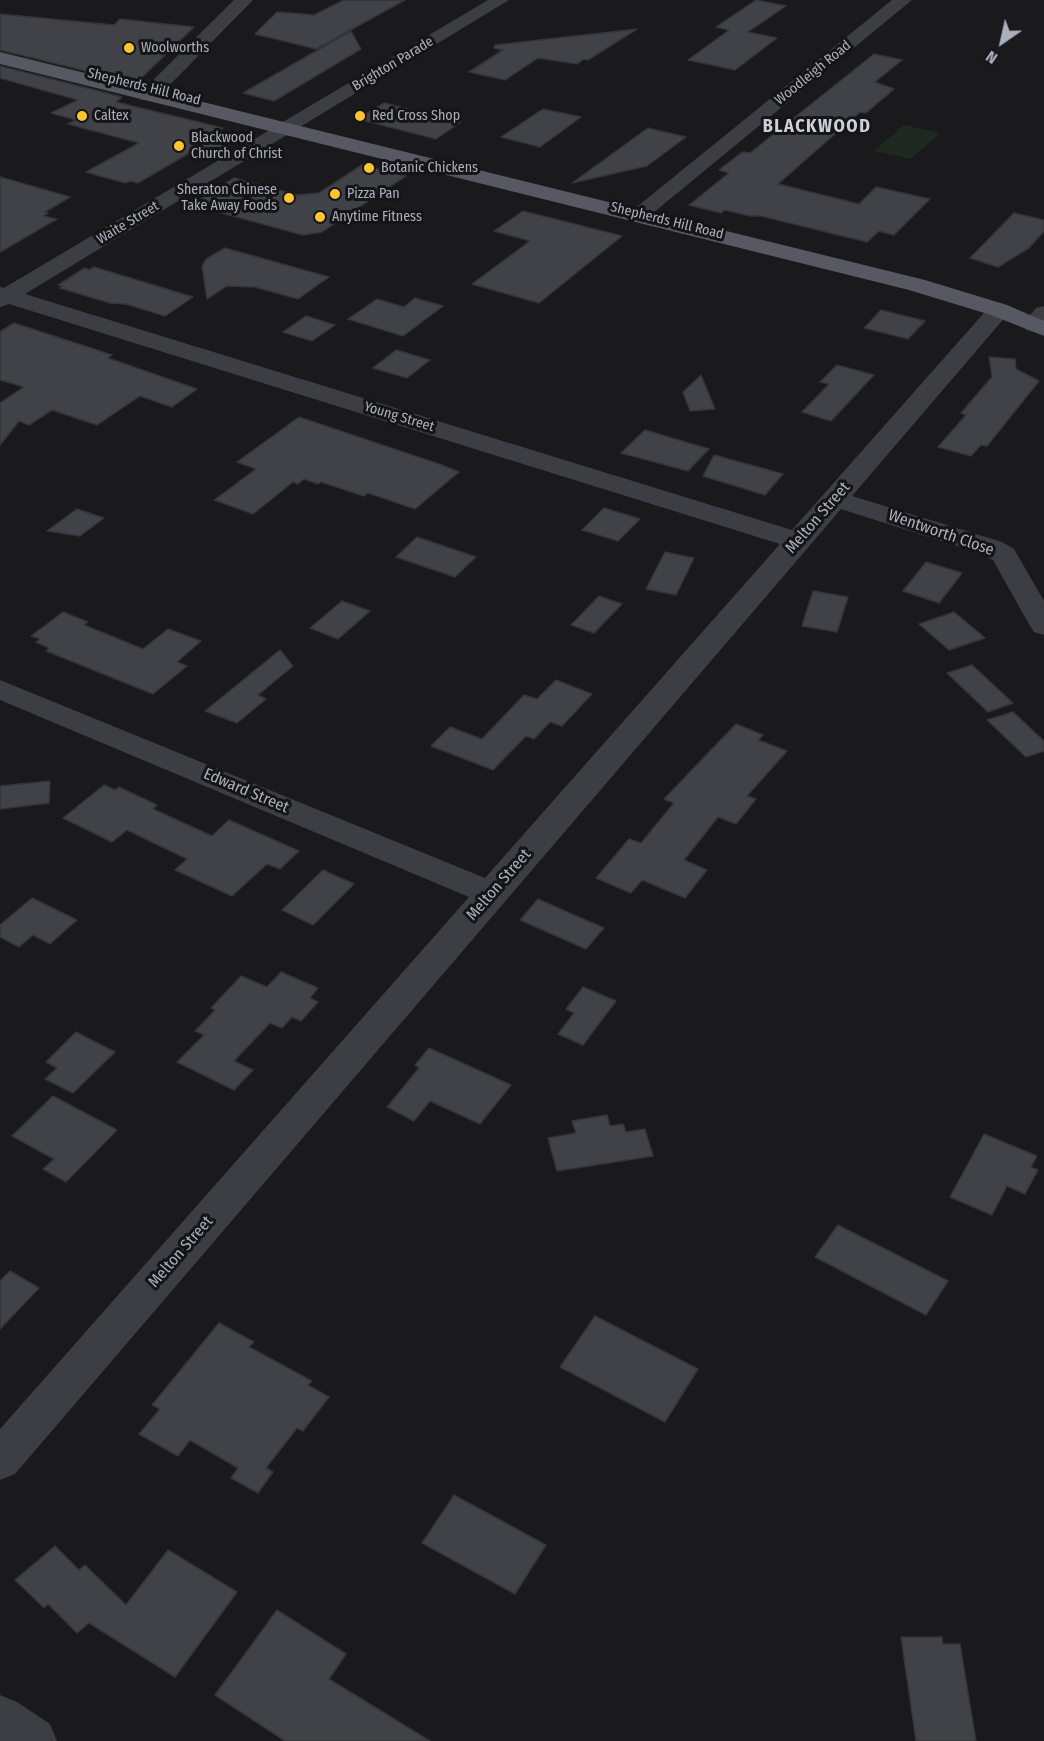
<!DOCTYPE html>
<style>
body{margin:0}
#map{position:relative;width:1044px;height:1741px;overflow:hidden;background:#1a1a1d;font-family:"Fira Sans Condensed",sans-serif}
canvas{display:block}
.north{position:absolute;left:972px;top:12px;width:60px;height:60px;-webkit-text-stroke:4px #151518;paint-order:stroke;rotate:214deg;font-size:16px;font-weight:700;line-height:24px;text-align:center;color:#acb0bd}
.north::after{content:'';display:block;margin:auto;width:21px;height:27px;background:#acb0bd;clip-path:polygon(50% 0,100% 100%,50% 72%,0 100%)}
</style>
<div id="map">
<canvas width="1044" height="1741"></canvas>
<div class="north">N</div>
</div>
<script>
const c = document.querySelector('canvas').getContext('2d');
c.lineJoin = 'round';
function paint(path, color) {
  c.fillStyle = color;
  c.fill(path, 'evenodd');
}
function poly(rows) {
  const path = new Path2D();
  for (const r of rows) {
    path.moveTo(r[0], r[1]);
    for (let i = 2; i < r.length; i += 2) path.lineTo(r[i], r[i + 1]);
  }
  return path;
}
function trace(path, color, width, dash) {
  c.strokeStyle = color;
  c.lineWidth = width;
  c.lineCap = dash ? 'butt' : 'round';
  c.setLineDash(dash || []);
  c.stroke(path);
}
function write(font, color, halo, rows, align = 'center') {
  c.font = font + ' "Fira Sans Condensed",sans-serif';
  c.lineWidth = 6;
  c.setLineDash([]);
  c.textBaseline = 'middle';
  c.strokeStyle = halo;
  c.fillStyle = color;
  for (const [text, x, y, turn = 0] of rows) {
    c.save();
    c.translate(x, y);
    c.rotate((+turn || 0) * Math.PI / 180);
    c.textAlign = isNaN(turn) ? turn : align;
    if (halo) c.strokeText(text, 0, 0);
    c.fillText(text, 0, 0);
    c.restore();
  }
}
paint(poly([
 [904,125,940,133,911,159,874,151]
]), '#1f2821');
const building = poly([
 [344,0,405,0,316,49,255,34,277,12,314,15,344,0],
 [756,0,786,6,748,32,777,38,735,70,688,60,729,30,716,27,756,0],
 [0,14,114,25,120,19,194,27,136,83,0,50,0,14],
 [637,29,588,60,584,59,577,64,538,58,505,80,469,72,503,50,494,48,495,45,637,29],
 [351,31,361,49,274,101,243,93,351,31],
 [874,54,902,60,875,82,894,89,866,113,860,112,778,184,859,204,876,187,930,199,894,235,879,231,867,242,761,216,750,216,725,210,721,213,689,205,729,173,719,170,742,152,750,153,874,54],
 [0,66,122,97,116,102,223,128,211,135,233,140,206,156,191,152,138,183,130,181,125,183,86,172,139,143,68,124,76,120,51,113,78,100,0,78,0,66],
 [384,103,461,122,436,139,358,119,384,103],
 [543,109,581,117,540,147,501,137,543,109],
 [648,128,686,137,647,166,572,183,648,128],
 [362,165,406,176,322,232,303,235,192,205,234,178,297,195,319,193,362,165],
 [0,177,70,197,45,212,48,213,43,216,57,219,0,252,0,177],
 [523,211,622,236,539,303,472,284,530,241,494,231,523,211],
 [1014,213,1044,220,1044,231,1029,248,998,267,970,258,1014,213],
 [225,248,329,277,298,299,255,287,227,286,207,299,202,266,206,259,225,248],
 [94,267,193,297,165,316,126,304,110,303,60,288,63,286,58,285,85,268,89,270,94,267],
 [415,298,443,306,403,336,348,319,377,299,404,307,415,298],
 [881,310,925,321,908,339,864,328,881,310],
 [306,316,335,325,312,341,283,332,306,316],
 [14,323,112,355,108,358,197,389,172,407,140,396,97,425,52,410,29,425,19,421,0,445,0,403,24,387,0,380,0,332,14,323],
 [396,350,430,360,407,378,373,368,396,350],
 [989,357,1015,359,1016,369,1039,381,987,446,981,445,971,456,938,447,966,415,961,413,992,377,989,357],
 [837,365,874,375,831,421,802,412,829,384,820,382,837,365],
 [701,375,715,409,690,411,683,392,701,375],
 [299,417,439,464,459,472,415,509,368,493,364,496,321,482,318,484,304,479,298,484,293,482,253,514,214,500,256,469,237,462,299,417],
 [645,430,709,449,688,471,621,453,645,430],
 [714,455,783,474,765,495,703,476,714,455],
 [604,508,640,519,618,541,582,530,604,508],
 [77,509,104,518,80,536,47,531,77,509],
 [417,537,476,557,455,577,396,557,417,537],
 [665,552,694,558,676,595,646,589,665,552],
 [926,562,962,573,939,603,903,591,926,562],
 [813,591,848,597,837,632,802,626,813,591],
 [599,596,622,604,594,633,571,625,599,596],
 [342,601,370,611,338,639,310,628,342,601],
 [63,612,88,622,84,625,143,649,168,629,201,641,177,662,187,666,153,694,46,651,49,648,36,642,40,639,31,636,63,612],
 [954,612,985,638,949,650,919,624,954,612],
 [280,650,293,666,258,695,266,699,237,723,205,711,280,650],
 [972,665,1013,703,988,712,947,673,972,665],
 [556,680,592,694,562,726,550,722,534,739,526,736,493,770,431,746,450,727,482,739,524,695,537,699,556,680],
 [1013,712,1044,741,1044,751,1026,757,987,720,1013,712],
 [736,724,763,735,758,740,787,751,747,796,756,799,736,824,718,817,684,860,707,870,685,898,642,880,631,893,596,878,629,839,641,843,674,803,664,799,736,724],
 [50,781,49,803,0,809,0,786,50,781],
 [104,785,115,790,119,787,157,805,153,809,212,836,229,820,299,851,280,869,267,864,232,896,175,870,187,859,127,830,112,842,63,818,104,785],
 [323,870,354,884,313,925,282,910,323,870],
 [32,898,77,920,50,944,33,935,19,947,0,937,0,925,32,898],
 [538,899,574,915,604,928,586,949,520,920,538,899],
 [281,972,318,988,310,998,318,1002,301,1021,292,1017,282,1028,270,1023,234,1061,253,1070,234,1090,177,1062,204,1035,195,1031,215,1010,211,1008,241,976,267,987,281,972],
 [583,987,616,1001,583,1045,558,1034,574,1013,566,1009,583,987],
 [76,1032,115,1052,73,1093,45,1079,57,1068,46,1062,76,1032],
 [429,1048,511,1085,480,1124,430,1101,414,1121,387,1107,419,1068,415,1065,429,1048],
 [53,1096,117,1130,66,1182,43,1169,54,1159,12,1136,53,1096],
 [607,1115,610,1126,623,1124,626,1132,645,1129,653,1156,557,1171,548,1138,576,1133,572,1121,607,1115],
 [984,1134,1037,1156,1031,1167,1038,1170,1025,1194,1007,1186,992,1215,950,1197,984,1134],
 [838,1225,948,1281,926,1315,815,1257,838,1225],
 [10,1271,39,1288,0,1329,0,1281,10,1271],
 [595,1316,698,1369,665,1422,560,1367,595,1316],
 [219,1323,254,1342,249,1347,312,1381,308,1385,329,1397,303,1431,297,1428,266,1468,273,1472,258,1493,231,1478,238,1468,190,1440,178,1456,139,1434,160,1409,152,1405,219,1323],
 [454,1495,546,1545,515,1594,422,1543,454,1495],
 [55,1546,79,1570,85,1565,126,1605,168,1550,237,1592,175,1677,89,1623,77,1633,48,1604,44,1608,15,1580,55,1546],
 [277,1610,346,1654,329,1679,430,1741,285,1741,215,1695,277,1610],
 [901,1637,942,1637,943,1644,960,1644,976,1741,916,1741,901,1637]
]);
paint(building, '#414247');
trace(building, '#343439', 1.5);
paint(poly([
 [234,0,253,0,155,100,141,100,138,96,141,92,234,0],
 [488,0,509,0,25,294,792,530,991,305,1007,305,1010,310,1007,315,852,496,1002,542,1014,549,1044,601,1044,635,1034,632,1030,626,993,560,982,554,841,509,15,1474,0,1480,0,1429,469,897,0,700,0,680,485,878,780,544,9,304,0,307,0,287,4,288,488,0],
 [892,0,912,0,647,218,633,218,629,214,633,210,892,0],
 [1044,306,1044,328,1034,332,1026,330,1022,325,1026,320,1036,308,1044,306],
 [0,1695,17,1702,50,1724,57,1741,0,1741,0,1695]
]), '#3d3d44');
paint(poly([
 [0,52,925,280,1007,305,1044,321,1044,336,991,315,909,290,0,64,0,52]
]), '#575861');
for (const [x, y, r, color] of [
 [129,48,6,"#ffc530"],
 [82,116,6,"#ffc530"],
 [360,116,6,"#ffc530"],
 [179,146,6,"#ffc530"],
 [369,168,6,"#ffc530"],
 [335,194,6,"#ffc530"],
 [289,198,6,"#ffc530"],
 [320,217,6,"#ffc530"]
]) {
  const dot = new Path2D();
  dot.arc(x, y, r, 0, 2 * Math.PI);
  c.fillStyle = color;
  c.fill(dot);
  trace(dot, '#151518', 2);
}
write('14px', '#acb0bd', '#151518', [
 ["Woolworths",141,48],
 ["Caltex",94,116],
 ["Red Cross Shop",372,116],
 ["Blackwood",191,138],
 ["Church of Christ",191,154],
 ["Botanic Chickens",381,168],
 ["Sheraton Chinese",277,190,"right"],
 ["Take Away Foods",277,206,"right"],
 ["Pizza Pan",347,194],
 ["Anytime Fitness",332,217]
], 'left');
write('14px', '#acb0bd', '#151518', [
 ["Brighton Parade",393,64,-31],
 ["Woodleigh Road",813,73,-39],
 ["Shepherds Hill Road",144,87,14],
 ["Shepherds Hill Road",667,221,14],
 ["Waite Street",128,223,-31],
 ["Young Street",399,417,17]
]);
write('16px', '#acb0bd', '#151518', [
 ["Melton Street",818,518,-49],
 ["Wentworth Close",941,533,19],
 ["Edward Street",246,791,23],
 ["Melton Street",499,885,-49],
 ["Melton Street",181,1252,-49]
]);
c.letterSpacing = '1.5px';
write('bold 18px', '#cdd0d9', '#151518', [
 ["BLACKWOOD",817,127]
]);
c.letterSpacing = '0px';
</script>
